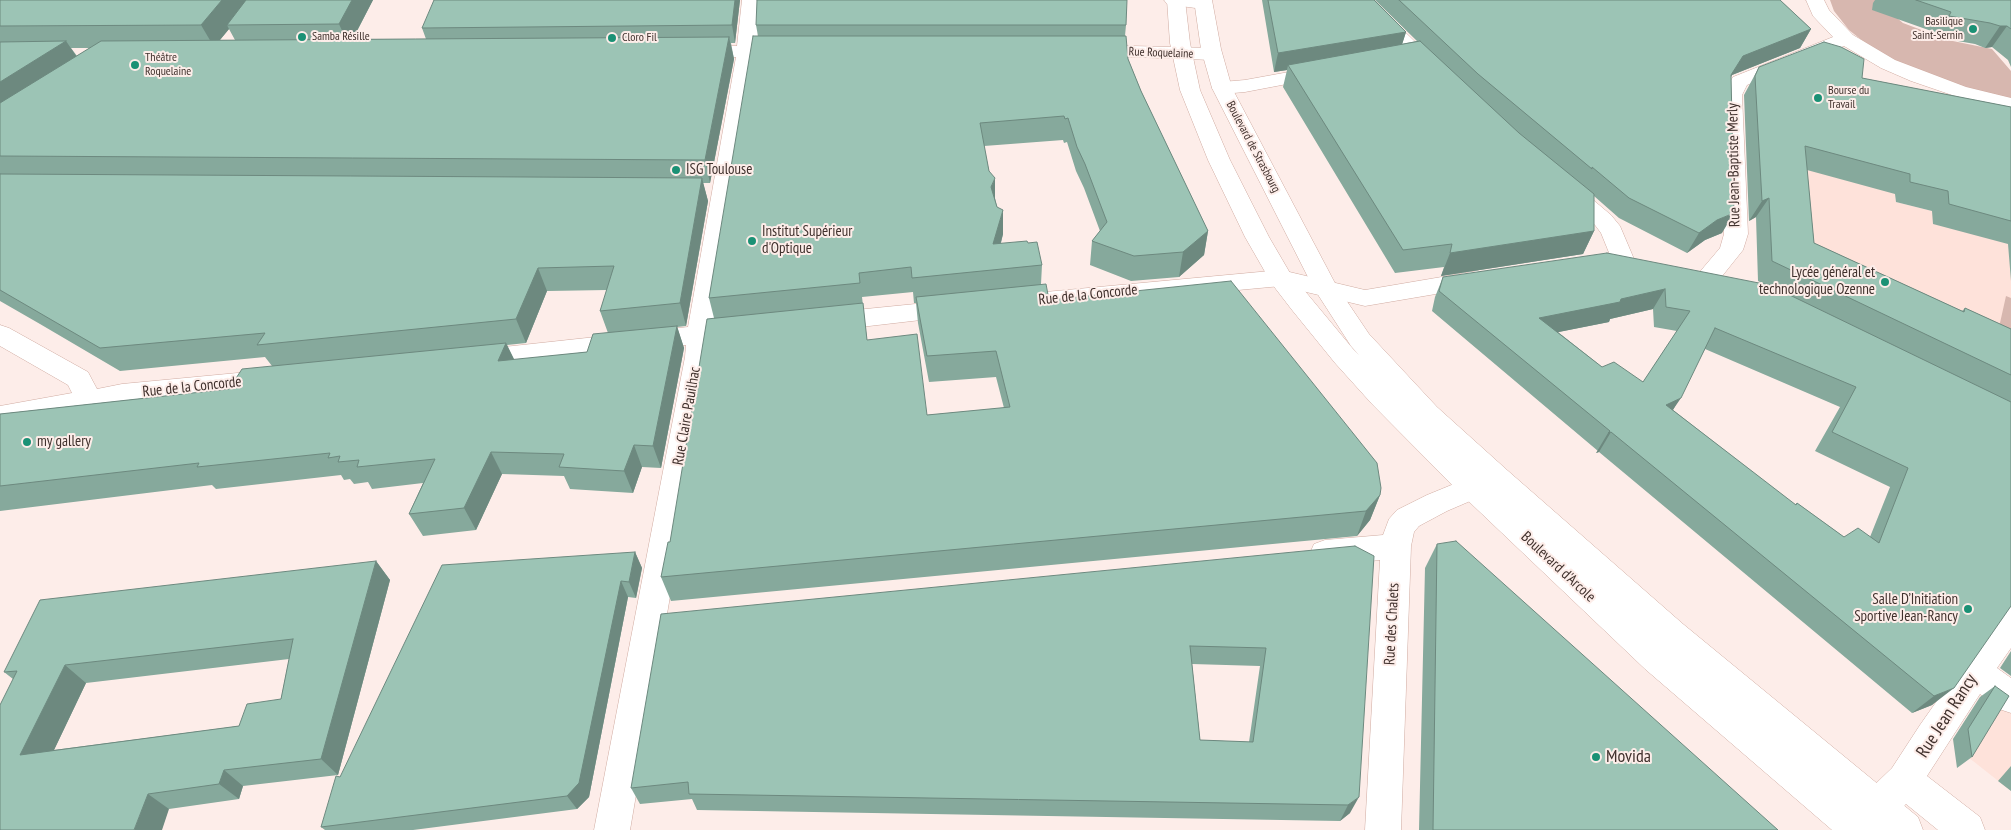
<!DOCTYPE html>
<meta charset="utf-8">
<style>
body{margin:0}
canvas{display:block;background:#fdede9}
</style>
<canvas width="2011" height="830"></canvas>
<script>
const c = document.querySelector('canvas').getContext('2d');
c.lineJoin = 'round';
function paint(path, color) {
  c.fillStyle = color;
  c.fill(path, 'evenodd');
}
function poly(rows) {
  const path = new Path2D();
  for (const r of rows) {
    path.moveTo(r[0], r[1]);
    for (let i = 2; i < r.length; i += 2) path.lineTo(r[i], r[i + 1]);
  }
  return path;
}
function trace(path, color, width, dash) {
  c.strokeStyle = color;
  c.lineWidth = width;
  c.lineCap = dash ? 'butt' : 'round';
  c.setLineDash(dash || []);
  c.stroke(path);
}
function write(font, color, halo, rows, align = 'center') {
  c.font = font + ' "PT Sans Narrow",sans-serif';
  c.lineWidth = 4;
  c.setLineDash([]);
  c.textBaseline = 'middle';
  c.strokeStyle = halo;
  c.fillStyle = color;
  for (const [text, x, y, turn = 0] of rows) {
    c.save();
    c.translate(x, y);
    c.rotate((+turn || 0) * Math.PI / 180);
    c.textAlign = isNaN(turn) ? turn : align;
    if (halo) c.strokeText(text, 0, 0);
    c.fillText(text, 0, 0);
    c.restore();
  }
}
paint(poly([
 [1752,122,1895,194,1896,202,1984,224,2011,209,2011,406,1759,284],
 [1985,695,2011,711,2011,791,1954,746,1953,741]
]), '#fee2da');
paint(poly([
 [1830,0,1951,0,1897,18,1903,23,1948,40,1992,49,2011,71,2011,98,1969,88,1916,71,1891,58,1869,46,1849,30,1834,11],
 [2006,296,2011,298,2011,338,1998,332]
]), '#d7b7af');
const minor = poly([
 [742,0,760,0,757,46,788,45,795,47,798,51,795,55,788,57,756,57,733,192,714,324,741,321,750,324,754,330,750,336,712,342,711,357,630,830,594,830,685,357,686,345,476,368,467,366,463,359,467,352,476,350,688,327,736,57,694,58,687,56,684,52,687,48,694,46,737,46,742,0],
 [1164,0,1210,0,1212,3,1209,7,1203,9,1173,5,1167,4,1164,0],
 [1353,0,1372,0,1440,66,1443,70,1440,74,1433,76,1426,74,1353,0],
 [1806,0,1824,0,1829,10,1853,35,1895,60,1966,87,2011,98,2011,110,1952,95,1911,81,1881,68,1844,46,1747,85,1742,95,1748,234,1743,250,1719,280,1710,282,1701,280,1698,274,1720,248,1724,234,1722,95,1733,77,1833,37,1813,16,1806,0],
 [1091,45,1212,48,1219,50,1222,54,1219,58,1212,60,1084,55,1081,51,1084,47,1091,45],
 [1322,66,1329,68,1332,72,1329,76,1245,92,1222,94,1215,92,1212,88,1215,84,1222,82,1245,80,1322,66],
 [1565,181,1573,183,1611,215,1620,226,1634,259,1630,265,1622,267,1614,265,1601,233,1595,225,1557,193,1554,188,1557,183,1565,181],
 [1281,270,1365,290,1477,271,1486,273,1489,279,1486,285,1477,287,1365,306,1281,286,1013,311,1004,309,1000,303,1004,297,1013,295,1281,270],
 [955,300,964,303,968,309,964,315,826,331,817,328,813,322,817,316,826,313,955,300],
 [0,325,9,328,88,372,97,389,122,384,269,370,278,373,282,380,278,387,269,390,122,404,0,426,0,406,72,393,68,385,0,346,0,325],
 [1493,468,1503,471,1507,479,1503,487,1447,511,1419,526,1414,532,1411,546,1401,830,1365,830,1380,560,1325,566,1314,562,1310,553,1314,544,1325,540,1383,535,1389,519,1397,510,1427,495,1493,468],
 [2011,607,2011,648,1997,668,2011,678,2011,713,1999,709,1980,694,1927,776,1980,817,1985,830,1938,830,1906,804,1891,820,1878,825,1865,820,1860,807,1865,794,1892,768,1920,725,2000,611,2011,607]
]);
const major = poly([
 [1167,0,1185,0,1190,43,1200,90,1230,160,1269,237,1290,273,1353,349,1359,355,1351,346,1313,287,1212,88,1201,49,1194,0,1212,0,1221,49,1232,88,1336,285,1369,334,1437,407,1507,470,1683,624,1918,817,1923,830,1832,830,1645,669,1462,495,1372,404,1335,363,1292,310,1272,284,1245,237,1208,160,1180,90,1170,43,1167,0]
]);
trace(minor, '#d0aba1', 1);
trace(major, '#d0aba1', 1);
paint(minor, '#fff');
paint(major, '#fff');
paint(poly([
 [0,0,373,0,353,39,426,39,422,28,740,0,735,43,731,43,734,59,710,183,703,183,708,201,686,326,677,327,684,348,661,468,642,467,633,493,570,489,564,476,502,474,476,530,423,536,409,514,423,483,372,489,368,482,354,484,350,479,344,480,341,475,216,489,212,485,0,511,0,414,229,389,272,366,265,357,120,371,40,324,0,301],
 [229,29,235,40,220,40],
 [71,48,90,48,77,56],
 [607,290,600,311,608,333,587,352,514,360,507,345,526,343,547,291],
 [1262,0,1374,0,1406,32,1402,44,1417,41,1375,0,1780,0,1811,29,1800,48,1732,75,1731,77,1722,233,1705,240,1687,253,1619,218,1594,196,1594,231,1583,254,1441,276,1444,267,1395,273,1283,87,1287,70,1274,72],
 [1875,0,2011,0,2011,67,2008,60,1992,47,1985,48,1975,44,1935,37,1937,33,1872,10,1873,3],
 [756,25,1126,25,1125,36,1128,59,1141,91,1208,231,1204,255,1179,277,1131,281,1090,265,1092,241,1100,231,1084,188,1076,171,1067,142,1064,143,1063,140,984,146,989,171,1003,234,1001,243,1042,265,1041,284,1049,300,1380,495,1370,520,1357,536,671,601,661,577,670,542,714,318,709,298,758,36],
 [913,292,914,303,916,303,918,323,929,382,996,377,1004,408,927,415,867,340,862,297],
 [1759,67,1862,78,2011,107,2011,281,2008,244,1933,224,1932,211,1896,202,1895,194,1807,170,1814,243,1962,311,1965,308,2011,329,2011,606,1932,705,1912,713,1599,452,1596,453,1598,451,1432,311,1435,297,1443,277,1764,284,1758,281,1756,217,1749,221,1744,95],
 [1653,309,1654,327,1677,331,1643,382,1602,367,1558,332,1609,322,1610,319],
 [1705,349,1840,407,1815,451,1890,487,1870,537,1844,537,1797,503,1795,505,1673,410],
 [1437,544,1778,830,1419,830,1425,568],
 [1355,546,1350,813,1340,821,697,810,692,799,640,804,631,788],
 [1192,664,1260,666,1249,742,1200,740],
 [635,552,642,568,636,598,628,597,589,797,577,809,413,830,325,830,321,827,340,777],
 [376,561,390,580,338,775,243,786,239,799,169,809,0,830,13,679,4,672],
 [289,659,281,699,239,726,54,750,86,683],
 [2011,651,2011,676,2000,668],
 [1995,686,1972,757,1957,768,1953,739,1980,697],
 [2011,766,2011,791,1998,781]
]), '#86a99c');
paint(poly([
 [222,0,252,0,227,25,229,29,214,47,201,25],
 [352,0,373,0,349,46,339,24],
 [735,0,740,0,735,43,732,25],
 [2000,26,2007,26,1992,47,1985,48],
 [1811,29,1800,48,1732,75,1720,94,1731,75,1743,56],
 [1406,32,1400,51,1288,65,1287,70,1274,72,1278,53],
 [729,37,734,59,710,183,705,160],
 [66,41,81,63,0,115,0,82],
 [702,178,708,201,686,326,680,303],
 [995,178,995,202,991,187],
 [1769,198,1756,217,1749,221,1762,201],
 [1003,210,1003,234,994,268,993,244],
 [1734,213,1722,233,1705,240,1687,253,1699,233,1717,220],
 [1208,231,1204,255,1179,277,1183,252],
 [1594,231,1583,254,1441,276,1450,253],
 [538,268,547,291,526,343,516,319],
 [1665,289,1653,309,1610,319,1609,322,1529,338,1539,318],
 [677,326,684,348,661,468,653,446],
 [506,343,517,365,498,361],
 [1681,398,1668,417,1666,405],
 [1611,432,1599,452,1596,453,1608,433],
 [634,445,642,467,633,493,624,471],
 [491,452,502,474,476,530,464,508],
 [1380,495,1370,520,1357,536,1366,511],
 [635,552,642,568,636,598,629,582],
 [376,561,390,580,338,775,321,759],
 [621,581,628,597,589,797,577,809,567,796],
 [65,665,86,683,44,771,20,755],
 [1954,688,1932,705,1912,713,1934,696],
 [224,770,243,786,239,799,219,784],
 [148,794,169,809,162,830,134,830],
 [1359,797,1350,813,1340,821,1348,805]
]), '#6d897f');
const building = poly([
 [0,0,222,0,201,25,0,26,0,0],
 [246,0,352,0,339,24,227,25,246,0],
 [434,0,735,0,732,25,422,28,434,0],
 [757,0,1127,0,1126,25,756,25,757,0],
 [1268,0,1374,0,1406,32,1278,53,1268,0],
 [1399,0,1780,0,1811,29,1743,56,1731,75,1734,213,1717,220,1699,233,1629,198,1592,167,1592,169,1478,74,1399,0],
 [1916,0,2011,0,2011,29,2007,26,2000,26,1990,23,1949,16,1951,12,1916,0],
 [753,36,1126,36,1128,59,1141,91,1208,231,1183,252,1134,256,1092,241,1107,222,1085,164,1077,147,1068,118,1065,119,1064,116,980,123,989,171,995,178,991,187,997,207,1003,210,993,244,1027,241,1028,243,1037,242,1042,265,912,278,911,267,859,273,860,283,709,298,753,36],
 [729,37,705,160,0,156,0,103,101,41,729,37],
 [66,41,0,82,0,42,66,41],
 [1420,41,1519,133,1594,194,1594,231,1450,253,1452,244,1403,250,1288,65,1420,41],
 [1824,42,1841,47,1864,59,1862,78,2011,107,2011,221,1949,204,1948,191,1910,182,1910,174,1805,146,1814,243,1964,312,1965,308,2011,329,2011,375,1772,261,1769,198,1762,201,1755,76,1759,67,1824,42],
 [0,174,702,178,680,303,600,311,614,266,538,268,516,319,257,345,265,333,100,348,0,290,0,174],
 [1607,253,1769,285,2011,402,2011,606,1954,688,1934,696,1611,432,1608,433,1610,431,1439,291,1443,277,1607,253],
 [1665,289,1666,307,1690,311,1643,382,1614,362,1602,367,1539,318,1620,302,1621,299,1665,289],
 [1715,328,1856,387,1832,432,1908,468,1879,543,1858,528,1844,537,1797,503,1796,505,1666,405,1681,398,1715,328],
 [1231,281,1377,463,1381,488,1380,495,1366,511,661,577,668,542,670,542,707,319,863,303,867,340,917,334,927,415,1010,407,996,351,927,356,916,297,1046,284,1049,300,1231,281],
 [677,326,653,446,634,445,624,471,559,467,564,454,491,452,464,508,409,514,435,459,357,467,359,460,338,462,340,456,328,458,330,453,197,467,199,463,0,486,0,414,229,389,242,369,506,343,498,361,587,352,593,334,677,326],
 [1456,541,1778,830,1433,830,1437,544,1456,541],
 [1355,546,1374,556,1359,797,1348,805,689,794,688,782,631,788,661,614,1355,546],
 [1190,646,1266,648,1253,742,1200,740,1190,646],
 [635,552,629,582,621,581,579,783,567,796,321,827,336,776,340,777,442,565,635,552],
 [376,561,321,759,224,770,219,784,148,794,134,830,0,830,0,705,17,671,4,672,40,600,376,561],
 [293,639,281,699,247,704,239,726,20,755,65,665,293,639],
 [1995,686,2009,696,1972,757,1968,729,1995,686]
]);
paint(building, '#9cc4b5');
trace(building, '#6d897f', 1);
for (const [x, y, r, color] of [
 [1973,29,5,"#1b9175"],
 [302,37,5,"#1b9175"],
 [612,38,5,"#1b9175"],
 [135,65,5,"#1b9175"],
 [1818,98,5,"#1b9175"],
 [676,170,5,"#1b9175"],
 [752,241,5,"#1b9175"],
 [1885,282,5,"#1b9175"],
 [27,442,5,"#1b9175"],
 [1968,609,5,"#1b9175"],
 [1596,757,5,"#1b9175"]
]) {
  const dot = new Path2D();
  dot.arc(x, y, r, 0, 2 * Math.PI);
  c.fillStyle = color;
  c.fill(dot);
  trace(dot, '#fdede9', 2);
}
write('12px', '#40312d', '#fdede9', [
 ["Basilique",1963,22,"right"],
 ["Saint-Sernin",1963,36,"right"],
 ["Samba Résille",312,37],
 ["Cloro Fil",622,38],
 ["Théâtre",145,58],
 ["Roquelaine",145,72],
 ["Bourse du",1828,91],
 ["Travail",1828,105]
], 'left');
write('12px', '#40312d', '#fdede9', [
 ["Rue Roquelaine",1161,53,2],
 ["Boulevard de Strasbourg",1253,147,62]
]);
write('15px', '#40312d', '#fdede9', [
 ["Rue Jean-Baptiste Merly",1734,165,-91],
 ["Rue de la Concorde",1088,295,-6],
 ["Rue de la Concorde",192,387,-6],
 ["Rue Claire Pauilhac",687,416,-80],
 ["Boulevard d'Arcole",1558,567,43],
 ["Rue des Chalets",1392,624,-87]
]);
write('15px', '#40312d', '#fdede9', [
 ["ISG Toulouse",686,170],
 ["Institut Supérieur",762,232],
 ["d'Optique",762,249],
 ["Lycée général et",1875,273,"right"],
 ["technologique Ozenne",1875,290,"right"],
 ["my gallery",37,442],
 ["Salle D’Initiation",1958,600,"right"],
 ["Sportive Jean-Rancy",1958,617,"right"]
], 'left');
write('18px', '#40312d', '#fdede9', [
 ["Rue Jean Rancy",1947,716,-57]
]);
write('18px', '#40312d', '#fdede9', [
 ["Movida",1606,757]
], 'left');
</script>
